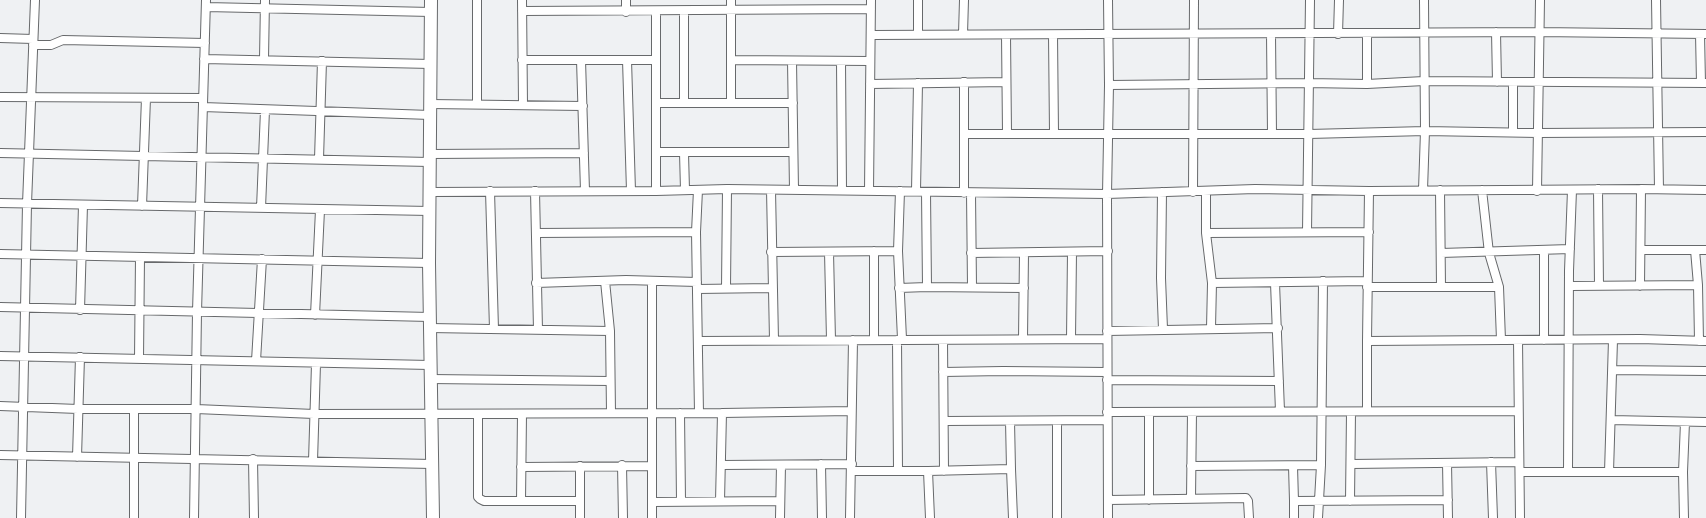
<!DOCTYPE html>
<style>
body{margin:0}
canvas{display:block;background:#eff1f3}
</style>
<canvas width="1706" height="518"></canvas>
<script>
const c = document.querySelector('canvas').getContext('2d');
c.lineJoin = 'round';
function poly(rows) {
  const path = new Path2D();
  for (const r of rows) {
    path.moveTo(r[0], r[1]);
    for (let i = 2; i < r.length; i += 2) path.lineTo(r[i], r[i + 1]);
  }
  return path;
}
function trace(path, color, width, dash) {
  c.strokeStyle = color;
  c.lineWidth = width;
  c.lineCap = dash ? 'butt' : 'round';
  c.setLineDash(dash || []);
  c.stroke(path);
}
const minor = poly([
 [477,0,477,104],
 [522,0,523,104],
 [626,0,626,12],
 [731,0,731,103],
 [1656,0,1659,189],
 [206,7,431,12],
 [522,11,871,9],
 [684,11,684,103],
 [656,12,656,191],
 [1496,32,1497,82],
 [963,34,964,0],
 [1271,34,1272,134],
 [1338,34,1339,0],
 [1367,34,1367,84],
 [1700,34,1701,83],
 [871,35,1539,32,1706,34],
 [918,35,918,0],
 [1006,35,1007,133],
 [1053,35,1054,133],
 [0,38,33,39],
 [33,45,51,45,63,40,205,43],
 [204,59,431,64],
 [264,59,265,0],
 [522,60,656,60],
 [581,60,585,191],
 [627,60,631,191],
 [731,60,870,61],
 [792,61,794,190],
 [841,61,842,190],
 [964,82,964,193],
 [1513,82,1513,132],
 [870,84,1006,82],
 [1109,85,1308,83,1367,84,1424,81,1706,83],
 [0,97,203,98],
 [656,103,793,103],
 [430,104,583,106],
 [203,107,430,115],
 [965,134,1309,134,1425,131,1538,133,1706,132],
 [656,152,793,152],
 [0,153,430,162],
 [684,153,685,190],
 [430,154,584,153],
 [319,159,322,61],
 [1598,189,1599,286],
 [698,190,696,232,699,413],
 [771,190,774,340],
 [1423,190,1425,131,1424,0],
 [1440,190,1441,287],
 [1482,190,1489,253,1499,287,1501,340],
 [490,191,494,329],
 [535,191,538,330],
 [869,191,871,0],
 [900,191,898,251,902,339],
 [916,191,918,83],
 [1206,191,1206,233,1212,283,1211,328],
 [1369,191,1367,341,1640,339,1706,341],
 [1537,191,1540,0],
 [429,192,656,191,727,189,1107,194,1255,189,1369,191,1641,189,1706,190],
 [926,192,927,287],
 [1162,192,1161,278,1163,329],
 [1193,192,1194,0],
 [971,193,972,287],
 [0,203,430,211],
 [142,206,146,98],
 [261,208,265,110],
 [1307,232,1310,0],
 [536,233,696,232],
 [1206,233,1369,232],
 [1641,250,1706,250],
 [1695,250,1698,285,1699,341],
 [874,251,874,340],
 [771,252,898,251],
 [829,252,831,340],
 [971,253,1108,251],
 [1441,253,1570,249],
 [0,254,429,263],
 [605,281,610,331,611,413],
 [652,281,652,518],
 [536,283,626,280,697,282],
 [1212,283,1367,281],
 [1275,283,1280,411],
 [1570,286,1698,285],
 [1640,286,1641,189],
 [1367,287,1499,287],
 [726,288,727,189],
 [899,288,927,287,1024,288],
 [697,289,772,288],
 [0,307,430,317],
 [80,310,83,205],
 [315,315,320,210],
 [430,328,610,331],
 [1107,331,1278,328],
 [1023,339,1024,253],
 [1071,339,1072,252],
 [897,340,898,470],
 [943,340,944,471],
 [1518,340,1520,518],
 [1544,340,1544,250],
 [698,341,1107,339],
 [0,356,430,365],
 [139,359,140,257],
 [256,361,262,259],
 [1613,370,1706,371],
 [943,372,1003,371,1107,372],
 [430,379,610,381],
 [1107,380,1279,381],
 [0,406,78,409,196,409,314,414,722,413,851,411],
 [134,409,134,518],
 [1367,411,1367,341],
 [1107,412,1518,411],
 [680,413,681,501],
 [478,415,478,497,480,499,484,501,580,501],
 [1611,420,1706,422],
 [944,421,1107,420],
 [1010,421,1011,469],
 [1057,421,1057,518],
 [0,455,432,464],
 [77,457,80,357],
 [253,459,254,518],
 [313,461,316,364],
 [1491,462,1493,518],
 [1447,463,1448,518],
 [821,464,822,518],
 [1351,464,1519,462],
 [622,465,623,518],
 [721,465,852,464],
 [1191,466,1321,465],
 [1293,466,1294,501,1448,500],
 [521,467,652,466],
 [852,471,928,471,1011,469,1013,518],
 [928,471,930,518],
 [1520,472,1683,472,1684,518],
 [1568,472,1569,271,1572,190],
 [1609,472,1613,340],
 [1683,472,1685,422],
 [1191,499,1192,412],
 [1108,500,1246,498,1248,501,1249,518],
 [1149,500,1149,412],
 [521,501,522,414],
 [720,501,722,413],
 [1294,501,1294,518],
 [1350,501,1351,412],
 [652,502,780,501],
 [21,518,27,204,35,0],
 [194,518,197,312,206,0],
 [580,518,580,466],
 [780,518,781,465],
 [850,518,853,340],
 [1108,518,1107,194,1109,85,1108,0],
 [1318,518,1321,465,1323,281]
]);
const highway = poly([
 [431,0,429,263,433,518]
]);
trace(minor, '#67696b', 10);
trace(highway, '#67696b', 14);
trace(minor, '#fff', 8);
trace(highway, '#fff', 12);
</script>
